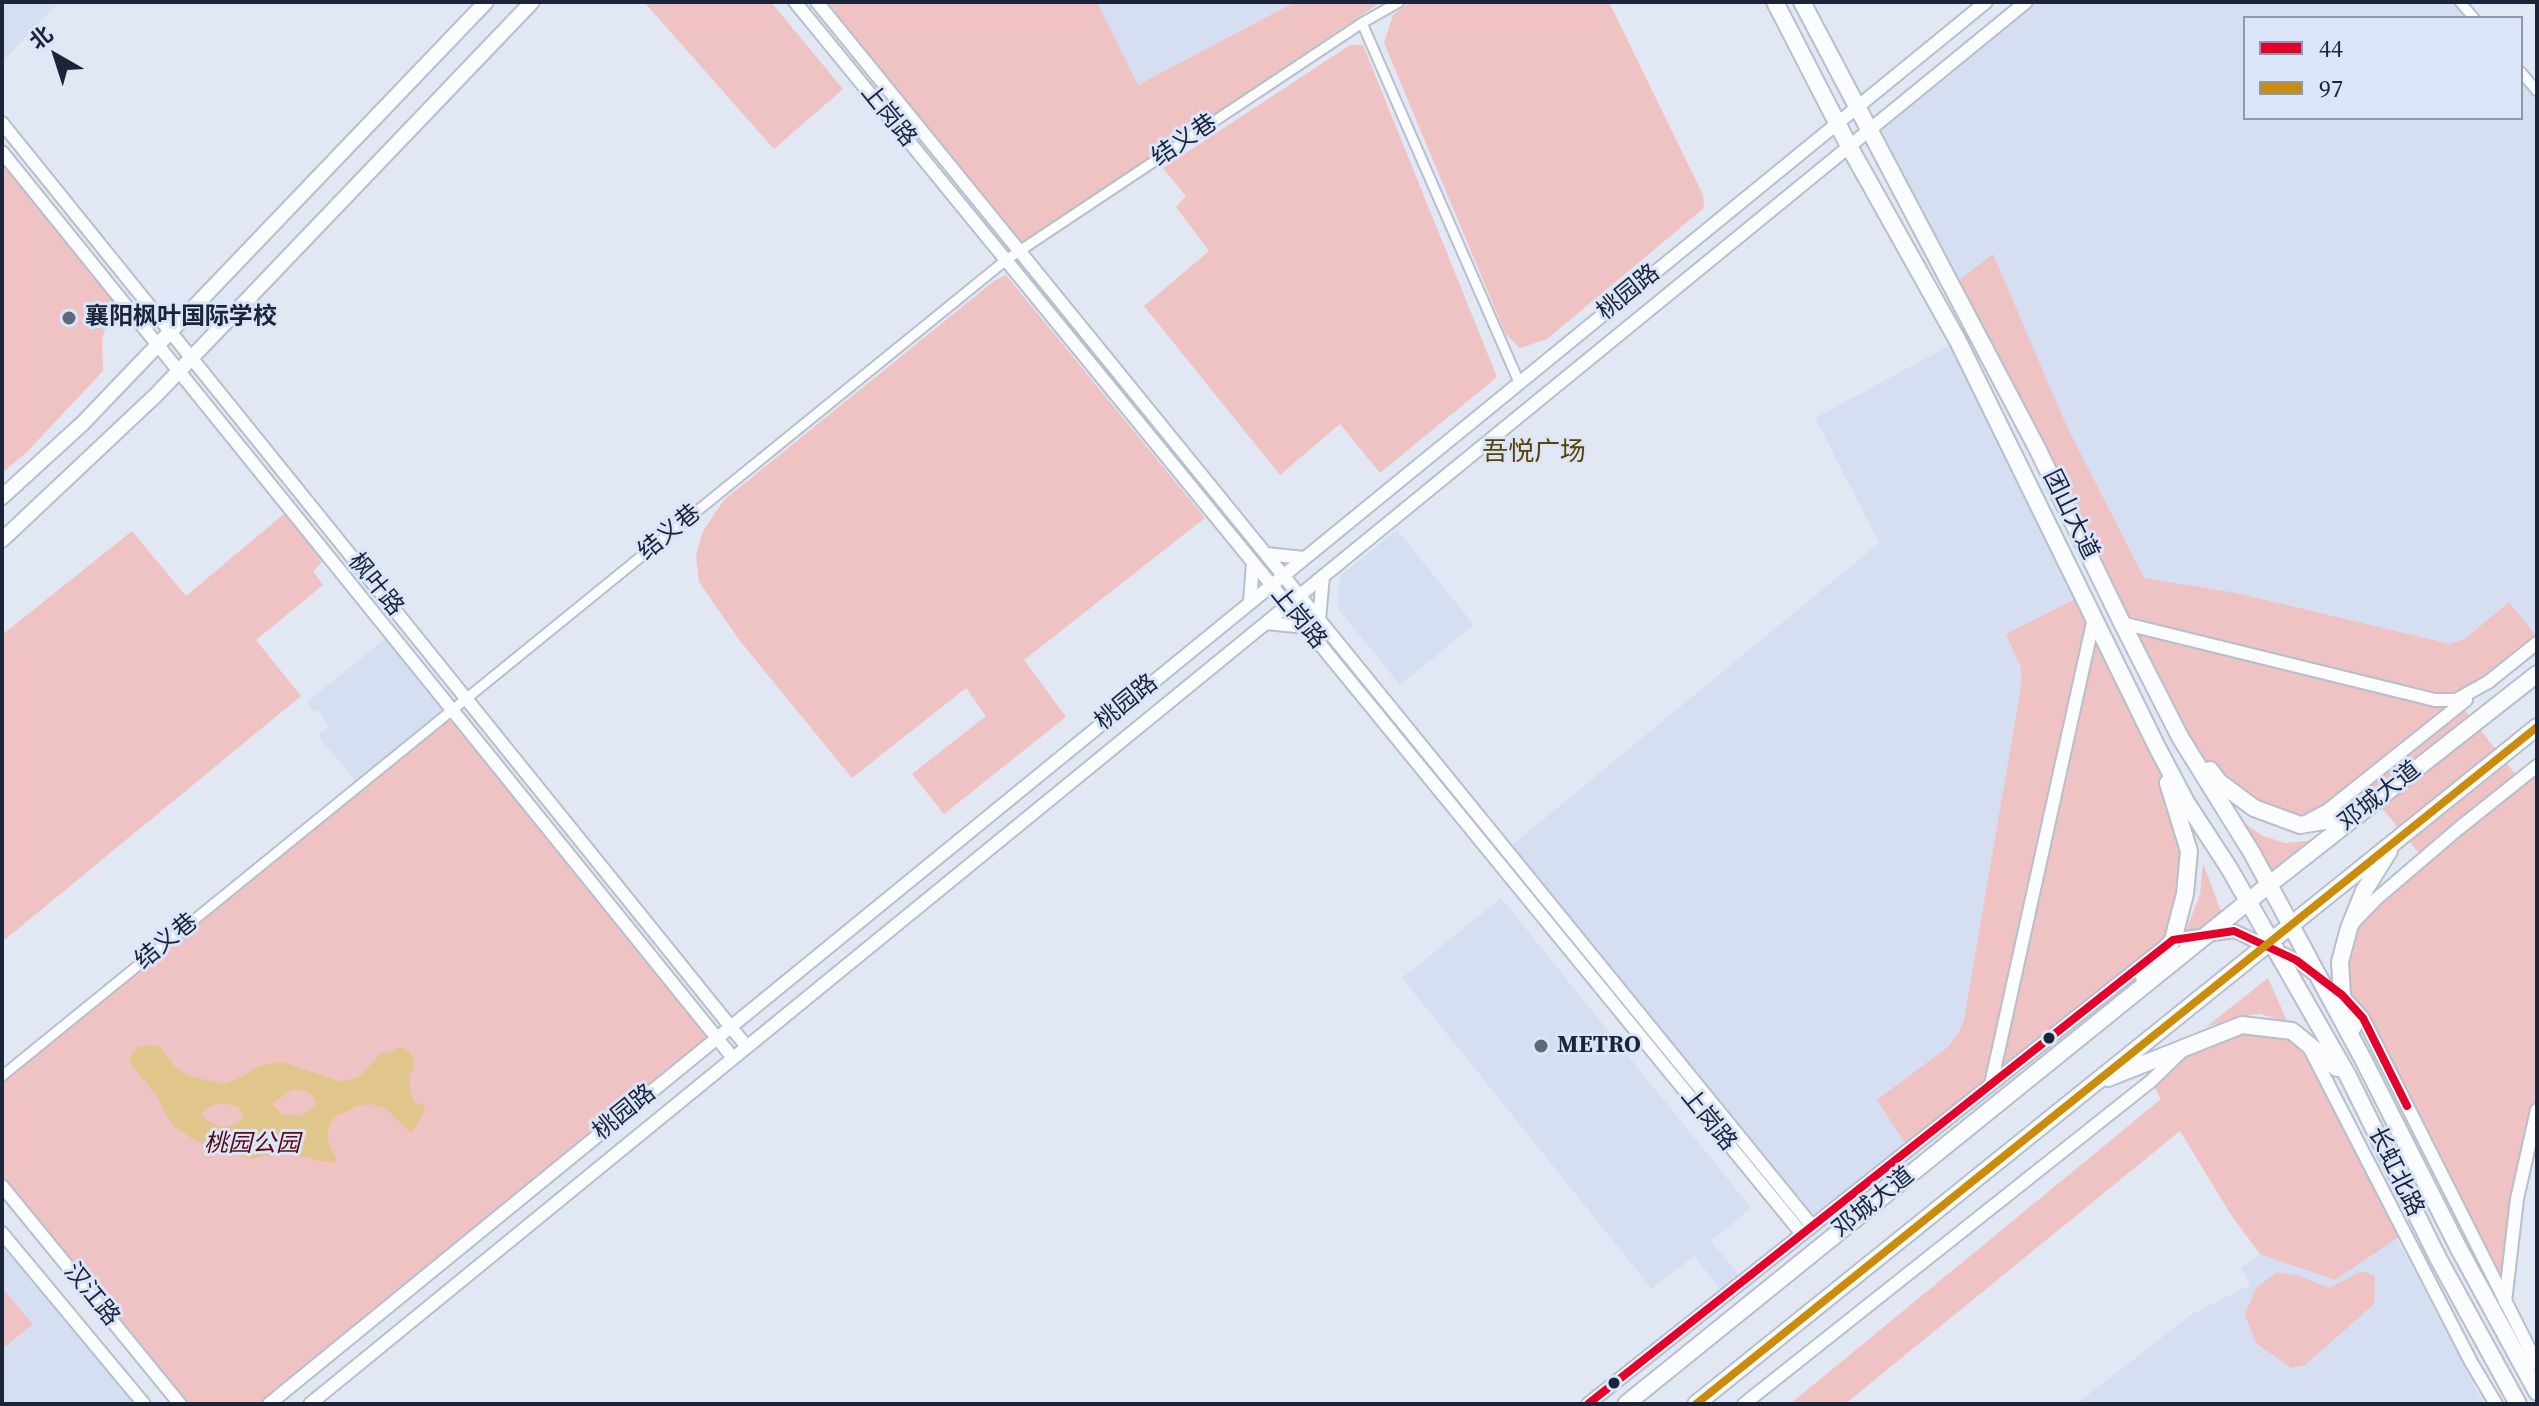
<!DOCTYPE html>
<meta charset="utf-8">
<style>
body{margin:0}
#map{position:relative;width:2539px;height:1406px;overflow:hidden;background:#e2e8f3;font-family:"Source Serif 4","Noto Sans SC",serif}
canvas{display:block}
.frame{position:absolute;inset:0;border:4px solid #1b2438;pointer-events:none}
.legend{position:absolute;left:2243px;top:16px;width:280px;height:104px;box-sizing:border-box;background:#dbe5fa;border:2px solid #8e98ac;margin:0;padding:10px 14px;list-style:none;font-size:24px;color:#1b2438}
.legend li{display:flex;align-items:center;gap:16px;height:40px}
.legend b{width:40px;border:2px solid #8e98ac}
.north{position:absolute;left:16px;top:16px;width:80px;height:80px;-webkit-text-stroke:6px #dbe5fa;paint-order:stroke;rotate:321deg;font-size:22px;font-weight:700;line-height:32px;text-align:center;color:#1b2438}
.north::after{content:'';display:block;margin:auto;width:28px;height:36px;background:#1b2438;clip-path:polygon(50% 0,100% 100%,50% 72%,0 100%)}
</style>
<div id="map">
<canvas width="2539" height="1406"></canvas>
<div class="frame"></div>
<ul class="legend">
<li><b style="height:10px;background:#e4002b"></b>44</li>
<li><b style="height:10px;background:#cb8c0b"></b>97</li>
</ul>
<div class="north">北</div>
</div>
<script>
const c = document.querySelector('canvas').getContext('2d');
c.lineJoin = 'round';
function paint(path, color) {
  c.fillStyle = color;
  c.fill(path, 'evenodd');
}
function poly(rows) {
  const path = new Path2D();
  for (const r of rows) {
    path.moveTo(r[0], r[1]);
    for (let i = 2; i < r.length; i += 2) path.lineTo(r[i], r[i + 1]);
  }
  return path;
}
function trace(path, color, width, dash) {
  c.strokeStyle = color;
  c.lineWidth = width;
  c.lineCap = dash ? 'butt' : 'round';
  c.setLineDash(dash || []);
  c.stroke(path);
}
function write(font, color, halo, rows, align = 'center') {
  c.font = font + ' "Source Serif 4","Noto Sans SC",serif';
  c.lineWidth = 6;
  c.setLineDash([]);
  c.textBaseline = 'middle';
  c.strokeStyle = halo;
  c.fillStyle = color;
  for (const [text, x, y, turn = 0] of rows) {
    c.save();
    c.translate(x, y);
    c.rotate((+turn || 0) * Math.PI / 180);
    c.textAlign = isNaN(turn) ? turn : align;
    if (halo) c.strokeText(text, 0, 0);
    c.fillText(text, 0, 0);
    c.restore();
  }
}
paint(poly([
 [2,2,59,2,2,62],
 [1097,2,1295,2,1138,85],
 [2028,2,2460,2,2474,18,2245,18,2245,118,2521,118,2521,72,2537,91,2537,643,2490,681,2122,623,1870,132],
 [1958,341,2094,618,1991,1084,1812,1226,1506,850,1879,543,1815,418],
 [1397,530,1474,625,1400,685,1339,610,1338,591,1341,575],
 [391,634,453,710,359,786,318,736,328,727,319,710,315,712,307,702],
 [1501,898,1751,1208,1711,1241,1743,1280,1725,1295,1694,1256,1652,1289,1402,978],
 [2,1233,144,1404,2,1404],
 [2397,1238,2484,1404,2076,1404,2192,1314,2250,1285,2241,1268,2260,1254,2335,1280]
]), '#d6def1');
paint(poly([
 [644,2,771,2,843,89,774,149],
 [808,2,1097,2,1138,85,1295,2,1381,2,1010,251],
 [1410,2,1609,2,1703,195,1704,208,1547,339,1520,348,1506,335,1384,43,1393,15],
 [1350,45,1363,45,1497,377,1380,473,1340,424,1280,475,1144,306,1209,251,1176,207,1186,196,1163,168],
 [2,152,116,293,102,339,103,371,26,453,2,473],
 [1993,254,2066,425,2144,578,2236,593,2450,644,2465,639,2509,602,2537,637,2537,643,2457,700,2519,779,2537,766,2537,1110,2505,1302,2363,1018,2342,995,2349,928,2423,858,2362,784,2300,825,2219,782,2180,737,1953,285],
 [1006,275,1205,518,1024,660,1066,717,944,814,912,774,986,716,966,688,852,778,740,641,699,582,696,556,703,531,724,500,994,281],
 [285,513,322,562,313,571,323,585,256,640,301,696,2,942,2,635,132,531,186,596],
 [2083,595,2157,747,2189,851,2173,940,1909,1149,1877,1100,1948,1047,1958,1034,1964,1020,2021,687,2021,667,2006,634],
 [453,710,718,1037,269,1404,180,1404,2,1186,2,1076],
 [2241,821,2263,836,2285,843,2318,840,2270,875],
 [2203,863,2222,914,2179,949,2200,894],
 [2268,978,2288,1023,2261,1014,2242,1016,2206,1027],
 [2242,1025,2307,1044,2405,1233,2335,1280,2260,1254,2231,1215,2180,1131,1845,1404,1790,1404,2161,1099,2151,1081,2188,1045],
 [2362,1271,2375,1276,2374,1304,2305,1365,2291,1368,2256,1343,2245,1315,2256,1288,2277,1272,2299,1276,2329,1288],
 [2,1288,33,1324,2,1349]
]), '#efc2c3');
paint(poly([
 [150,1045,160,1047,176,1068,190,1076,223,1084,238,1079,259,1066,282,1062,342,1082,359,1077,382,1052,390,1053,400,1047,410,1052,415,1067,409,1076,411,1094,415,1103,425,1105,423,1113,411,1133,384,1107,370,1104,357,1106,333,1118,328,1130,328,1141,337,1162,321,1161,278,1151,252,1159,194,1140,174,1126,166,1115,158,1097,130,1063,130,1056,138,1047],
 [292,1089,304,1090,314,1097,317,1104,301,1116,282,1114,272,1104],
 [217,1103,238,1106,243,1113,241,1120,230,1126,219,1126,207,1120,202,1115,204,1110]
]), '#e0c68a');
const street = poly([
 [1399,2,1362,23,1519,382],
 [2460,2,2474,18],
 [2521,72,2537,91],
 [2,1076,1006,260,1362,23]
]);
const secondary = poly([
 [795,2,1802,1234],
 [817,2,1812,1226],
 [2,123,747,1047],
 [2,152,733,1058],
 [1266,554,1304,558],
 [1250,602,1253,563],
 [1319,620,1323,576],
 [1266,623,1306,627],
 [2122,623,2435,700,2456,700,2490,681],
 [2487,683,2537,643],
 [2309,820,2328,810,2466,700],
 [2354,922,2375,900,2458,829,2537,766],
 [2345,998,2363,1018,2537,1364],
 [2309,1047,2471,1362,2496,1404],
 [1991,1084,2094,618],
 [2,1186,180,1404],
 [2,1233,144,1404],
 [2505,1302,2517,1199,2537,1110],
 [269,1404,1986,2],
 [310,1404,2026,2],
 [1588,1404,2173,940,2234,931,2296,960,2314,974],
 [1744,1404,2151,1081,2181,1052]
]);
const primary = poly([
 [2,497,83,423,486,2],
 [2,540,156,395,532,2]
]);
const highway = poly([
 [1775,2,1850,148,1958,341,2157,747,2186,802,2229,868,2348,1076,2438,1258,2518,1404],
 [1802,2,2037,448,2122,623,2180,737,2252,853,2364,1061,2458,1247,2537,1392],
 [2210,770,2219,782,2254,808,2300,825,2336,819,2351,813],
 [2144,977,2173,940,2185,894,2189,851,2168,783],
 [2353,1027,2342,995,2340,962,2349,928,2364,891,2389,851],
 [2108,1078,2242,1025,2292,1031,2337,1068],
 [1626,1404,2261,891,2537,674],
 [1696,1404,2537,727]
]);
trace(street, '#b7becc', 13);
trace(secondary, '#b7becc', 16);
trace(primary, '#b7becc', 18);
trace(highway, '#b7becc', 20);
trace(street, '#fbfcfd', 9);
trace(secondary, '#fbfcfd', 12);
trace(primary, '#fbfcfd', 14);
trace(highway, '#fbfcfd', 16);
trace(poly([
 [1588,1404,2173,940,2234,931,2296,960,2342,995,2363,1018,2407,1106]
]), '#e4002b', 8);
trace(poly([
 [1696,1404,2537,727]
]), '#cb8c0b', 8);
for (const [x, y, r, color] of [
 [69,318,8,"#616979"],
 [2049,1038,7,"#1b2438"],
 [1541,1046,8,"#616979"],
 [1614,1383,7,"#1b2438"]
]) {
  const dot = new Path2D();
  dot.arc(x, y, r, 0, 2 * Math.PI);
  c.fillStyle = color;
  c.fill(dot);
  trace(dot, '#dbe5fa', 3);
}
write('24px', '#1b2438', '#dbe5fa', [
 ["上岗路",888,116,51],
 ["结义巷",1185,141,-34],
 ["桃园路",1629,293,-39],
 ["团山大道",2070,515,64],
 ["结义巷",670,533,-39],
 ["枫叶路",375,585,51],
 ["上岗路",1298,618,51],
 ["桃园路",1127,703,-39],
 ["邓城大道",2380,797,-38],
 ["结义巷",167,942,-39],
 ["桃园路",625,1113,-39],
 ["上岗路",1708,1120,51],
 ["长虹北路",2395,1172,64],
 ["邓城大道",1874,1203,-39],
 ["汉江路",91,1295,51]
]);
write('bold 24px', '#1b2438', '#dbe5fa', [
 ["襄阳枫叶国际学校",85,318],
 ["METRO",1557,1046]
], 'left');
write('italic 24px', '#5e070d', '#dbe5fa', [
 ["桃园公园",252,1145]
]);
write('26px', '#5a4201', '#dbe5fa', [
 ["吾悦广场",1534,453]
]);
</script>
